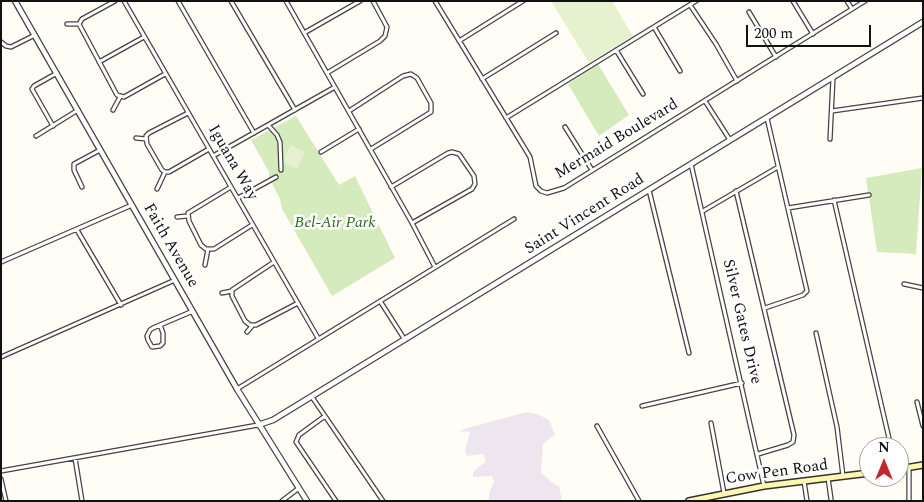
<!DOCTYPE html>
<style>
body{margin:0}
#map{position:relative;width:924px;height:502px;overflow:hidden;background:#fffdf5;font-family:Spectral,serif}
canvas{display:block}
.frame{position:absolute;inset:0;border:2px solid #111;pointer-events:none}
.north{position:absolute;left:859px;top:437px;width:50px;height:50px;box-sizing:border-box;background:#fff;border:1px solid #a0a0a0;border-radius:50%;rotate:0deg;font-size:14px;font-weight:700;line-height:20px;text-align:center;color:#111}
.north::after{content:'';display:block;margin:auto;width:18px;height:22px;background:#c4262e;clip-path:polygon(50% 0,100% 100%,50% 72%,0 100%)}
.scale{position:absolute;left:746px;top:25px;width:125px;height:22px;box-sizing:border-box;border:2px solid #111;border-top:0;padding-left:6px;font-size:15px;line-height:18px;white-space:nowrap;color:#111;-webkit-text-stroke:4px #fff;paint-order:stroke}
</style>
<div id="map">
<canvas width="924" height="502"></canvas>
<div class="frame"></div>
<div class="north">N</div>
<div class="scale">200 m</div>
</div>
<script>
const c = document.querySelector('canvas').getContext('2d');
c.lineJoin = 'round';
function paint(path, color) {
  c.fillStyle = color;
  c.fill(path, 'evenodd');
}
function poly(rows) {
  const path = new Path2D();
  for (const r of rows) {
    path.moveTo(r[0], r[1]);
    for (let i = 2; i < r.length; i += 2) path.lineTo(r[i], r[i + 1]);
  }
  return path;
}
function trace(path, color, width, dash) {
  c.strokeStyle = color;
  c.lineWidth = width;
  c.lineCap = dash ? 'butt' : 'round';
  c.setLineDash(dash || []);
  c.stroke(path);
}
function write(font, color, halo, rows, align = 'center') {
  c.font = font + ' Spectral,serif';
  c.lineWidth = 5;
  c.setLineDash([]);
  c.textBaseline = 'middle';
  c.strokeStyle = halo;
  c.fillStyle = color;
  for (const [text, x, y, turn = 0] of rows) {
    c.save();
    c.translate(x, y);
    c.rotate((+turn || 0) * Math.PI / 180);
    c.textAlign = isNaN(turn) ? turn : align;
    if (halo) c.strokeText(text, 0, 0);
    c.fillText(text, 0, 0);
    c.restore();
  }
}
paint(poly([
 [527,412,537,414,549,420,555,435,543,444,541,472,551,482,559,486,562,501,489,501,489,493,494,482,492,476,473,477,473,472,486,461,483,454,467,456,465,450,470,432,459,431,467,428]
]), '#eee6ef');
paint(poly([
 [598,64,629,115,599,136,568,84],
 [296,116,339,185,355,176,395,258,332,296,282,209,280,199,269,178,269,172,251,140],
 [922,168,916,254,877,252,866,178]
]), '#d5ebbd');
paint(poly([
 [551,1,612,1,633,36,589,63],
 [291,145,305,152,297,169,282,161]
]), '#e6f2cf');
const minor = poly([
 [115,1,82,19,79,24,117,95,124,97,165,74],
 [124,1,318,338],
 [178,1,254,133],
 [231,1,295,110],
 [286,1,412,223,435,267],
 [435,1,530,157,536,186,541,191,547,193,564,188,865,1],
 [793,1,813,34],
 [847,1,852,9],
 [690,5,716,44,737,81],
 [749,12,776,57],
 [67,24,79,24],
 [654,27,680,71],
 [304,33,360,1],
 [459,41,523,1],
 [1,42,6,46,11,47,35,35],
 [616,50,643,94],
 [99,62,144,37],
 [327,73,380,41,385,36,387,27,373,1],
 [482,79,556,33],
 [705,101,730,140],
 [113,110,120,97],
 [349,111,403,76,411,74,417,78,431,103,431,112,371,149],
 [832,111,923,98],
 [188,113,149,133,146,136,147,144,162,170,165,172,169,172,209,149],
 [506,118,696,1],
 [268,125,277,135,280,142,281,170],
 [53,126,32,89,34,86,57,73],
 [565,127,592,170],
 [36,136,78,110],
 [136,138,146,139],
 [830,139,833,78],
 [321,152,359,129],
 [213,156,335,87],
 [691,164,764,486],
 [82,187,74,170,74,164,100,150],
 [231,187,188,213,189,221,201,245,206,249,214,249,252,225],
 [391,187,448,153,452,152,459,154,474,176,475,184,472,189,412,223],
 [157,189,165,172],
 [649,190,689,353],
 [736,191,794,435,793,442,788,445,758,454],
 [238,198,276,177],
 [834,200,891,447],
 [788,208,869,195],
 [703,211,778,167],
 [177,217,187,216],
 [77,230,121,305],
 [1,262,132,205],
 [274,262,232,290,232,296,245,321,250,325,256,325,298,303],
 [205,265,208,249],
 [904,284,923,288],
 [222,293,232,291],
 [380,301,405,340],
 [765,308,803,295,807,291,767,118],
 [160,325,163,333,163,343,160,346,152,347,148,340,147,336,150,330,153,328,193,311],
 [247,332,252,326],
 [816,333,837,427,843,476],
 [1,357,175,280],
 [237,389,514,219],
 [312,397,383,501],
 [917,402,923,426],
 [642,406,742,383],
 [325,416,299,435,296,442,336,501],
 [711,423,724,493],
 [597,426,639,501],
 [75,458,82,501],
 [909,467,909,501],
 [1,471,258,425],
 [828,478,831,499],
 [1,479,6,501],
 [804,481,807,501],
 [282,501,299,488]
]);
const tertiary = poly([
 [15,1,237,389,307,501],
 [258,425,273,420,923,22]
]);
const secondary = poly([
 [899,469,923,465],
 [689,501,764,486,869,473]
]);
trace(minor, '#444', 5.5);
trace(tertiary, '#444', 7);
trace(secondary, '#333', 8);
trace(minor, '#fff', 3);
trace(tertiary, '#fff', 4.5);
trace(secondary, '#fff6b0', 5);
write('16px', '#111', '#fff', [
 ["Mermaid Boulevard",617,140,-31],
 ["Iguana Way",232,163,60],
 ["Saint Vincent Road",585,215,-32],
 ["Faith Avenue",170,246,60],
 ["Silver Gates Drive",741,322,77],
 ["Cow Pen Road",777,473,-8]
]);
write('italic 16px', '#2f6b1f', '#fff', [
 ["Bel-Air Park",335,224]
]);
</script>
